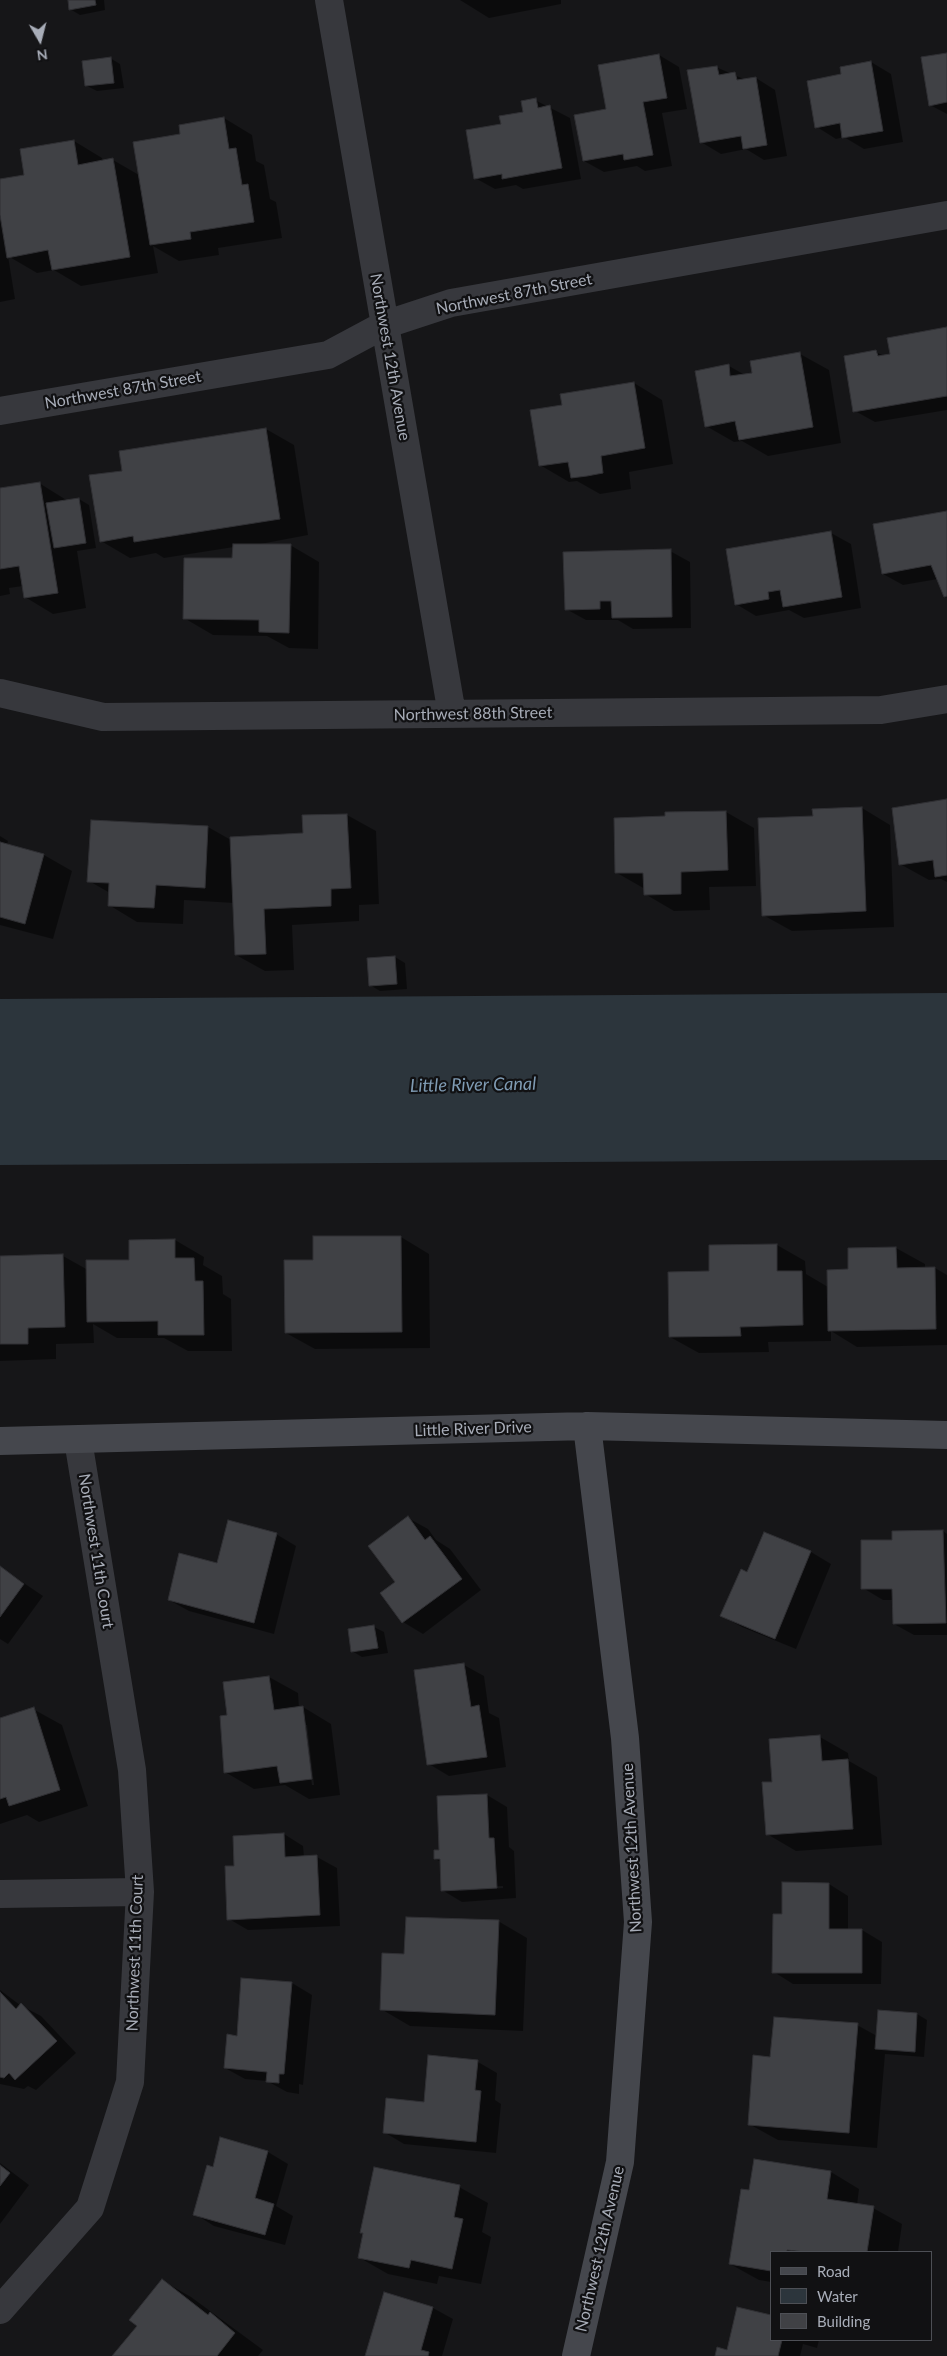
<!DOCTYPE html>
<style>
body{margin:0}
#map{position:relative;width:947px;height:2356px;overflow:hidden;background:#161618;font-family:Lato,sans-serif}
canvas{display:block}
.legend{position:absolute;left:770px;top:2251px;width:162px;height:90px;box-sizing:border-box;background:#111113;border:1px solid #4d4f55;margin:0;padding:6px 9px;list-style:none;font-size:15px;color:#a8adb8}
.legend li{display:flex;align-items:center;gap:10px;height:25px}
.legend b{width:25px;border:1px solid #4d4f55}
.north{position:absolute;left:15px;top:15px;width:50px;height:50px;-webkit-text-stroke:4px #111113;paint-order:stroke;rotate:172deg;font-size:14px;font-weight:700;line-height:20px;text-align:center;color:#a8adb8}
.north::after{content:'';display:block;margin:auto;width:18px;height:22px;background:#a8adb8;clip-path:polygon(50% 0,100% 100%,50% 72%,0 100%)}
</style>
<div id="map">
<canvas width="947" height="2356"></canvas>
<ul class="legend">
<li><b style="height:6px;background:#45474d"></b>Road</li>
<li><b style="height:14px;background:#2c353c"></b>Water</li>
<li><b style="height:14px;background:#404145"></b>Building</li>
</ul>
<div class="north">N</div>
</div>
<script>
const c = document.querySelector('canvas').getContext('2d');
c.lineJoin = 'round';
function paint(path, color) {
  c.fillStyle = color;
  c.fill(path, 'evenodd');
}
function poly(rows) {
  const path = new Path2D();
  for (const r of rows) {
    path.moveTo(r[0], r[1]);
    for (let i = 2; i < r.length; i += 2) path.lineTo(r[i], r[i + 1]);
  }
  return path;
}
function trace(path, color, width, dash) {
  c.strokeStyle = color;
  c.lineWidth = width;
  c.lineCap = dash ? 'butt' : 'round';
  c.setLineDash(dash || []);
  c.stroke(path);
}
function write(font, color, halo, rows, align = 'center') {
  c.font = font + ' Lato,sans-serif';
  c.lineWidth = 4.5;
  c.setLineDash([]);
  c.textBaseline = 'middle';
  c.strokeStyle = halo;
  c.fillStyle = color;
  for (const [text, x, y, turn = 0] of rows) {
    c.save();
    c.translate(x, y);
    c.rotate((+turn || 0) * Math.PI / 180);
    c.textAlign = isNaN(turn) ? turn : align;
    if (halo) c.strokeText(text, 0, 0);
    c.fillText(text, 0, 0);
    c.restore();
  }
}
paint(poly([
 [947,993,947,1160,0,1165,0,999]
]), '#2c353c');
paint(poly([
 [69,0,104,0,105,10,80,15,70,9],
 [460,0,561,0,561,4,489,18],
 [947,54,947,114,930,105],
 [659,55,679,67,687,109,662,113,672,166,645,171,637,166,604,172,584,161,607,110,599,66],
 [110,58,120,64,124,88,97,91,87,86],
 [871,62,891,74,903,142,864,149,844,137,836,139,817,127,843,75],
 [716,67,746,80,756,78,775,90,787,156,764,160,746,149,721,154,701,142],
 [535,100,570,118,581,179,523,189,516,185,495,189,475,178,503,125,525,113],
 [224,118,252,135,256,161,264,165,270,199,276,202,282,238,218,248,219,255,179,261,153,246,158,273,81,286,54,270,37,273,8,256,15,299,0,302,0,180,26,176,74,141,102,158,103,161,113,160,139,175,181,135],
 [947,329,947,410,875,422,855,411,876,352,884,356,892,355],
 [800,354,829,370,841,443,768,456,742,441,734,442,706,426,729,366,745,375,753,374],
 [634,383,662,400,673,464,629,472,631,489,600,494,577,481,569,482,540,465,564,406],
 [266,429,294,445,308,535,255,545,290,545,319,562,318,649,289,648,267,636,213,635,184,618,233,559,234,547,164,558,156,553,130,558,101,541,123,472],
 [39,483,68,501,79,499,89,505,96,548,77,551,86,608,53,614,25,597,23,586,9,588,10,594,0,596,0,490],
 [947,512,947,598,938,579,903,585,883,574],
 [831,533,851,544,861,608,804,618,789,610,756,616,736,604],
 [670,551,690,562,691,628,633,629,618,620,586,620,566,609],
 [947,800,947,882,941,879,929,880,900,864],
 [862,808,890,825,894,927,792,931,763,915,814,817],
 [726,812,754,828,756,886,709,887,710,910,674,911,645,894,645,889,617,873,666,818],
 [347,815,376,831,379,904,359,905,359,921,292,925,294,970,265,971,236,955,234,903,184,900,183,924,137,922,109,905,110,893,89,881,92,821,208,827,231,840,304,834,304,816],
 [0,836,8,841,7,845,44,855,72,871,53,939,0,925],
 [395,957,405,963,407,989,380,991,370,985],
 [401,1237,429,1254,430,1348,315,1349,286,1333,314,1261],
 [175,1240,204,1257,203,1265,222,1276,223,1294,231,1299,232,1351,188,1351,164,1338,117,1338,93,1324,94,1343,56,1344,56,1359,0,1361,0,1257,63,1256,88,1270,131,1261],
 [777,1245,805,1261,806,1274,828,1287,849,1270,896,1248,925,1264,925,1268,935,1268,947,1275,947,1345,857,1347,831,1331,831,1341,768,1342,769,1352,699,1353,670,1337,711,1272],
 [408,1518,428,1529,436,1540,450,1549,481,1590,423,1634,403,1622,382,1593,396,1582],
 [943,1531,947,1534,947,1635,914,1635,894,1624,893,1600,883,1600,863,1588,893,1541],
 [765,1533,811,1552,831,1564,796,1649,742,1627,722,1616,748,1573],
 [276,1534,296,1546,274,1634,189,1611,169,1600,218,1565],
 [0,1567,43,1596,8,1644,0,1639],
 [374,1627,384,1632,388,1653,362,1657,352,1651],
 [464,1665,484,1676,489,1713,499,1718,506,1767,449,1776,429,1764],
 [269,1677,298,1693,299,1708,303,1707,331,1724,340,1795,309,1799,285,1785,254,1789,225,1772,229,1716,224,1683],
 [304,1725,307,1725,314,1785,312,1785],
 [33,1709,62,1725,88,1806,39,1822,27,1815,0,1824,0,1719],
 [820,1737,848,1753,849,1761,877,1777,882,1845,796,1851,767,1834,774,1783],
 [487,1795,507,1807,509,1847,514,1851,516,1898,462,1902,442,1890,441,1862,435,1859],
 [503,1886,503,1888,460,1891,460,1888],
 [284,1834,303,1846,304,1857,317,1857,337,1868,340,1926,248,1930,229,1919,235,1867],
 [829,1884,848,1896,848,1930,862,1930,882,1942,881,1984,793,1984,774,1972,783,1915],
 [498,1921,527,1938,523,2031,410,2026,381,2009,405,1955],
 [292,1983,312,1995,303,2085,299,2084,299,2094,287,2092,267,2081,245,2079,225,2068,238,2037],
 [0,1990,20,2005,41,2016,76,2053,36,2090,28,2086,24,2089,0,2084],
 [879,2011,917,2014,927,2020,924,2057,885,2054,877,2148,778,2140,749,2124,772,2058,857,2025,877,2036],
 [478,2062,497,2073,495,2100,501,2104,496,2153,404,2144,384,2132],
 [221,2139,268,2152,288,2164,276,2206,293,2216,285,2245,214,2226,195,2214,213,2168],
 [0,2163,29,2185,0,2224],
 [831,2172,859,2189,857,2205,873,2208,902,2224,898,2252,771,2252,771,2282,759,2280,730,2264,750,2192],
 [459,2187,488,2203,482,2232,491,2237,481,2284,439,2276,437,2284,388,2274,360,2258,364,2234,362,2232],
 [163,2281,191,2297,263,2350,258,2356,114,2356,138,2326],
 [433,2308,453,2319,442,2356,367,2356],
 [771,2340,819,2340,817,2348,803,2344,800,2356,716,2356]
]), '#0007');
const building = poly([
 [68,0,95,0,96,5,69,10,68,0],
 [947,53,947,102,929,106,921,57,947,53],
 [659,54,667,98,643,102,653,155,624,160,623,154,583,161,574,115,606,109,598,65,659,54],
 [111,57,114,83,85,86,82,61,111,57],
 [871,61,883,131,842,138,840,123,815,128,807,81,841,74,840,67,871,61],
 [717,66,719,75,735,72,737,80,756,77,767,145,743,149,741,136,700,143,687,70,717,66],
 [536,98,538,108,550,105,562,168,502,179,502,174,474,179,466,130,501,124,499,116,523,112,521,101,536,98],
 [224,117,229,149,236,148,242,185,248,184,254,222,190,232,191,239,150,245,133,142,180,134,179,125,224,117],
 [74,140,78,165,113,158,130,257,52,270,48,250,7,258,0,215,0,179,24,175,20,149,74,140],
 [947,327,947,396,853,412,844,356,876,350,878,356,890,354,887,338,947,327],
 [800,352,813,427,739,440,735,421,705,427,695,371,729,364,730,376,752,373,750,361,800,352],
 [634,382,645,448,601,456,603,473,587,476,571,478,568,462,539,466,530,410,562,405,560,394,634,382],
 [266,428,280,519,134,542,133,536,100,542,89,475,122,471,119,451,266,428],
 [40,482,58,593,24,598,19,566,0,569,0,488,40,482],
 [79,498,86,543,54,548,46,503,79,498],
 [947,511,947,596,944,597,931,565,882,574,873,524,947,511],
 [831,531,842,597,783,607,780,590,768,592,769,599,735,605,726,549,831,531],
 [233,544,291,544,289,633,259,632,259,620,183,619,184,558,232,558,233,544],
 [671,549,672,617,612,618,611,601,600,601,600,609,565,610,563,552,671,549],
 [947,799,947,875,935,877,933,860,899,865,892,808,947,799],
 [862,807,866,911,762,916,758,818,813,816,812,809,862,807],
 [726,811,728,870,681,872,681,894,644,895,643,873,615,873,614,818,665,816,665,812,726,811],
 [347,814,351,888,331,889,331,906,264,909,266,954,235,955,230,837,303,833,302,815,347,814],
 [91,820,208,826,205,888,156,885,154,908,108,906,109,883,87,882,91,820],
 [0,842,44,854,25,924,0,917,0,842],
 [395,956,397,984,369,986,367,958,395,956],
 [313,1236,401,1236,402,1332,285,1333,284,1260,313,1260,313,1236],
 [175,1239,175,1258,194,1258,195,1281,203,1281,204,1335,158,1335,158,1321,87,1322,86,1260,129,1260,129,1240,175,1239],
 [777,1244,777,1271,802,1271,803,1325,740,1327,741,1336,669,1337,668,1272,709,1271,709,1245,777,1244],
 [896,1247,897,1268,935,1267,936,1329,828,1331,827,1270,848,1269,848,1248,896,1247],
 [63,1254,65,1327,28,1328,28,1344,0,1344,0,1256,63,1254],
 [408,1516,425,1540,430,1536,462,1579,402,1623,380,1593,395,1582,368,1546,408,1516],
 [228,1520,277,1533,254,1623,168,1600,179,1553,217,1563,228,1520],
 [943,1530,946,1623,893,1624,892,1589,861,1589,861,1540,892,1540,892,1531,943,1530],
 [764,1532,811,1551,775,1639,720,1616,741,1569,747,1572,764,1532],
 [0,1566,24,1584,0,1617,0,1566],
 [374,1625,378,1648,351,1652,348,1629,374,1625],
 [464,1663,471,1707,479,1705,487,1757,427,1765,414,1670,464,1663],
 [269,1676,274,1710,303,1706,312,1779,280,1783,277,1766,224,1773,220,1716,227,1715,223,1682,269,1676],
 [34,1707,60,1790,9,1806,6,1797,0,1799,0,1718,34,1707],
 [820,1735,822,1761,848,1759,853,1829,766,1835,762,1782,772,1782,769,1739,820,1735],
 [487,1794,489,1838,494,1838,497,1888,441,1891,440,1859,434,1859,434,1850,439,1850,437,1796,487,1794],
 [284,1833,285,1857,317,1855,320,1915,227,1920,225,1866,234,1866,233,1836,284,1833],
 [782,1882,829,1883,829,1929,862,1929,862,1973,772,1973,773,1914,782,1914,782,1882],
 [406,1917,499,1920,495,2015,380,2010,382,1953,404,1954,406,1917],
 [241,1978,292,1982,284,2074,279,2074,279,2083,266,2082,267,2072,224,2068,227,2034,237,2036,241,1978],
 [0,1992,16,2009,21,2003,57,2041,15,2080,9,2073,4,2078,0,2077,0,1992],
 [878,2010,917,2013,915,2052,875,2049,878,2010],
 [774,2017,858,2023,849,2133,748,2125,753,2055,770,2057,774,2017],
 [428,2055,478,2060,475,2090,481,2091,476,2142,383,2133,386,2098,424,2102,428,2055],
 [220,2137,268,2151,255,2198,274,2204,265,2235,193,2215,207,2165,213,2167,220,2137],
 [754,2159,831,2171,827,2199,874,2206,867,2252,805,2252,787,2250,787,2252,771,2252,771,2271,729,2264,741,2189,749,2190,754,2159],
 [0,2165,10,2173,0,2186,0,2165],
 [374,2167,460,2185,454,2217,463,2219,452,2269,411,2260,409,2268,358,2258,363,2233,360,2233,374,2167],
 [162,2279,208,2315,210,2312,235,2333,217,2356,112,2356,137,2326,129,2320,162,2279],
 [384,2292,433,2307,421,2350,429,2352,428,2356,365,2356,384,2292],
 [737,2307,771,2315,771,2340,782,2340,778,2356,715,2356,717,2347,727,2350,737,2307]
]);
paint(building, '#404145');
trace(building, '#303034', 1);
trace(poly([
 [329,0,452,714],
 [0,411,328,355,384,325,451,303,947,215],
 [0,693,103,717,881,710,947,699],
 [0,1894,140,1892],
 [0,2310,90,2208,130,2082,140,1892,132,1770,78,1440]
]), '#37383d', 28);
trace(poly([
 [0,1441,587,1426,947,1435],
 [576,2356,620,2162,638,1922,625,1738,587,1426]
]), '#45474d', 28);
write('16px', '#a8adb8', '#111113', [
 ["Northwest 87th Street",514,294,-11],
 ["Northwest 12th Avenue",390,357,80],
 ["Northwest 87th Street",123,390,-10],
 ["Northwest 88th Street",473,714,-1],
 ["Little River Drive",473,1429,-2],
 ["Northwest 11th Court",96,1551,81],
 ["Northwest 12th Avenue",632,1848,-93],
 ["Northwest 11th Court",135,1953,-88],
 ["Northwest 12th Avenue",600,2249,-77]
]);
write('italic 18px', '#7f9bb3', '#111113', [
 ["Little River Canal",473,1085,-1]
]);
</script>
